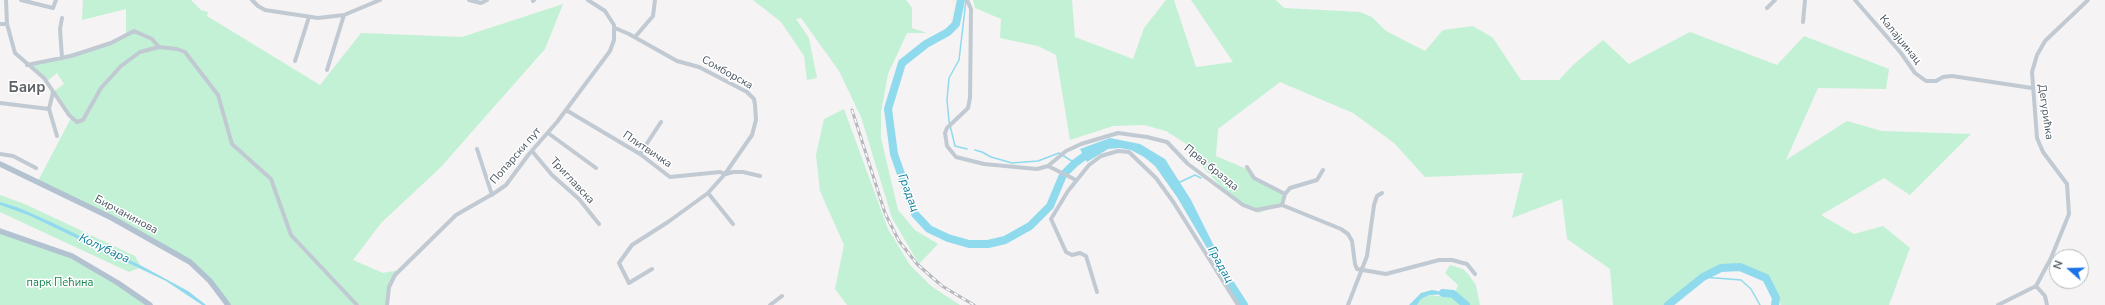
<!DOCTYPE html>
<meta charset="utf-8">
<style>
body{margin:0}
#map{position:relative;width:2105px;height:305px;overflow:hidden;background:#f5f3f3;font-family:"Nunito Sans",sans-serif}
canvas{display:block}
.north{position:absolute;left:2049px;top:249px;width:40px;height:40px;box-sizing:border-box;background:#fff;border:1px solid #b7bbc0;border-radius:50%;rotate:290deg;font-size:11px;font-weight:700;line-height:16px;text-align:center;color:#4a5661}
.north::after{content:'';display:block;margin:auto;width:14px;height:18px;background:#1a73e8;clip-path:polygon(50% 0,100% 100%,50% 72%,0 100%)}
</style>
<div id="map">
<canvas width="2105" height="305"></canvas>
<div class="north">N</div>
</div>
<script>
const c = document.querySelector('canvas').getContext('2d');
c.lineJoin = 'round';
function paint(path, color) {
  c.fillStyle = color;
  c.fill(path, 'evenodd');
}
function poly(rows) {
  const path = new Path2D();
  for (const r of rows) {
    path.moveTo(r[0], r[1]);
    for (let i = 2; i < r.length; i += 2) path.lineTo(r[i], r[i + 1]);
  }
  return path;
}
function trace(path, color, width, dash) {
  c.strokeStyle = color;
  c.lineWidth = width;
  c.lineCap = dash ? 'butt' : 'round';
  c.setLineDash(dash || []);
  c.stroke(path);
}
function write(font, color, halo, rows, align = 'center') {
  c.font = font + ' "Nunito Sans",sans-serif';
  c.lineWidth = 3;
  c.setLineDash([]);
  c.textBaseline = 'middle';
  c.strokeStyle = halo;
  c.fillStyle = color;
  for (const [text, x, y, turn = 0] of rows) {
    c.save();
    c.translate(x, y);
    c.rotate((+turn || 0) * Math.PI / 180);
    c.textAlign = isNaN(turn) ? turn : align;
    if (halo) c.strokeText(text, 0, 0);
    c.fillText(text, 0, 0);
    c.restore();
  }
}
paint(poly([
 [83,0,191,0,201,10,208,12,207,16,320,85,361,33,462,37,563,4,545,49,440,168,381,223,353,260,383,273,399,270,393,278,386,305,228,305,190,262,38,181,71,118,53,92,64,84,57,73,46,82,27,65,111,43,126,34,126,9,82,20],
 [753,0,906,0,912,8,912,28,927,33,907,33,888,74,881,112,881,138,898,210,915,230,938,244,919,264,892,218,861,117,839,71,801,18,796,19,809,38,817,78,807,80,804,56,781,22],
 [973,0,1072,0,1075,37,1133,59,1144,28,1166,0,1174,0,1196,67,1233,62,1191,0,1276,0,1284,8,1360,12,1372,17,1386,31,1425,51,1443,30,1473,26,1493,38,1521,80,1559,80,1573,65,1603,40,1629,64,1690,32,1777,65,1804,36,1889,69,1886,89,1818,88,1786,160,1847,121,1882,131,1971,134,1910,195,1884,178,1821,215,1854,234,1883,226,1910,248,1889,305,1781,305,1766,278,1740,267,1721,268,1703,277,1668,305,1613,305,1610,269,1567,239,1562,199,1512,218,1523,173,1425,177,1394,143,1353,113,1280,82,1218,129,1216,156,1249,170,1255,178,1285,194,1282,205,1258,213,1243,205,1227,193,1197,161,1185,143,1166,131,1144,125,1113,126,1070,140,1056,55,1038,46,1000,38,1001,19,975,8],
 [844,109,888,229,910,265,931,286,960,305,847,305,835,289,844,245,820,191,816,155,824,119],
 [0,195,27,205,135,256,140,265,17,207,0,202],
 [0,205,28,215,139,268,129,272,0,212],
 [0,231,72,256,151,305,0,305],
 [1450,265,1463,269,1468,274,1476,285,1480,305,1417,305,1421,299,1429,295,1453,298,1458,285,1445,273]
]), '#c3f1d5');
paint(poly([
 [952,0,961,0,960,12,956,24,948,32,954,7]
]), '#f5f0e5');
paint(poly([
 [1110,138,1140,144,1165,159,1191,200,1220,258,1229,282,1214,260,1177,197,1155,166,1144,157,1131,150,1120,148,1108,149,1087,162,1080,149],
 [0,202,17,207,53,223,140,265,188,291,206,305,202,305,166,281,28,215,0,205],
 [1432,290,1453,294,1429,295,1421,299,1417,305,1409,305,1421,293]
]), '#90daee');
trace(poly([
 [966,0,959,60,949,78,947,100,949,121,955,146,967,149],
 [975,150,982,152,991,157,1012,163,1038,161,1059,153,1075,163],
 [1178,183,1195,175,1201,178],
 [1703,277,1741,280,1751,289,1760,305]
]), '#90daee', 1.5);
trace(poly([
 [961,0,956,24,948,32,926,44,902,63,888,109,894,154,915,214,929,229,948,238,969,244,988,244,1005,240,1030,226,1050,206,1063,175,1075,163,1093,150],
 [1224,274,1244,305],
 [1443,293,1453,294,1466,305],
 [1668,305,1703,277,1721,268,1740,267,1766,278,1776,298,1775,305]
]), '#90daee', 8);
trace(poly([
 [6,0,7,24,15,53,44,78,69,115,77,122,83,120,101,88,121,66,140,52,159,47,177,49,185,52,218,95,232,144,271,179,291,235,357,305],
 [21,0,53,8,56,0],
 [252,0,258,6,265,10,318,18,344,15,380,0],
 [469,0,481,3,487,0],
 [967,0,971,9,970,98,968,108,947,128,945,133,947,146,956,157,984,164,1037,169,1048,166,1066,151,1081,144,1118,133,1147,137,1167,142,1188,164,1243,205,1256,210,1282,205,1341,229,1348,234,1352,241,1355,264,1357,269,1386,274,1439,260,1452,260,1467,264,1475,274],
 [1855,0,1901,53,1915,73,1926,81,1936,81,1943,77,1952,76,2032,88],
 [533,1,534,0],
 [1767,8,1775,0],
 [1803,22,1805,0],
 [0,24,7,24],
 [615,28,629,34,677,61,699,67,747,92,754,99,755,105,756,120,752,135,725,174,708,193,668,222,632,245,619,263,629,283,652,269],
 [635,37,653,16,655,0],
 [62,58,60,29,62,18],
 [295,61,309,17],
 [27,65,71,56,111,43,134,31,152,39,159,47],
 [327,70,344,15],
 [0,103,49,109,53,92],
 [49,109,57,136],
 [566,110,640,154,670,177,720,172,725,174],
 [548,133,596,168],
 [477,149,492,195],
 [532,151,552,175,579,199,599,224],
 [0,154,13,156,36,168],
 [640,154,661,122],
 [1048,166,1076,180],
 [1247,167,1254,178,1285,194,1282,205],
 [726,174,733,172,743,172,760,176],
 [708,193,733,224],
 [1285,194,1290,188,1317,180,1323,170],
 [2036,286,2045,296,2047,305],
 [1097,292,1086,256,1080,253,1072,255,1066,252,1051,219,1068,191,1089,165,1101,156,1118,151,1129,152,1156,178,1174,203,1238,305],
 [387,305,389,287,395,275,456,215,496,192,506,185,529,154,557,122,610,51,614,40,614,25,605,11,588,0],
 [770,305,782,296],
 [1348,305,1367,256,1374,205,1377,196,1382,193],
 [1998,305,2036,286,2051,258,2069,214,2067,184,2043,152,2037,138,2032,72,2037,55,2045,41,2088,0]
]), '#c1cad2', 4);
trace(poly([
 [0,164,112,218,190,262,210,281,228,305],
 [0,231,72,256,118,283,150,305]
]), '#b3c2d1', 5.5);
const rail = poly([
 [852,110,885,213,899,241,917,264,942,286,974,305]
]);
trace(rail, '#b5b8bd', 3);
trace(rail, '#fff', 1.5, [4.5]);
write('11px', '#4a5661', '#fff', [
 ["Калајџинац",1900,40,51],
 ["Сомборска",727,73,29],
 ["Дегурићка",2045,112,82],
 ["Плитвичка",647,150,34],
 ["Попарски пут",516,156,-49],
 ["Прва бразда",1211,168,39],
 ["Триглавска",572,181,47],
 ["Бирчанинова",126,215,28]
]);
write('11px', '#17864f', '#fff', [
 ["парк Пећина",60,283]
]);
write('italic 12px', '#0c7c9b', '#fff', [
 ["Градац",908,193,69],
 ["Колубара",104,249,25],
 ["Градац",1220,265,61]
]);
write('bold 15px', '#5f6368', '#fff', [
 ["Баир",27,88]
]);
</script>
